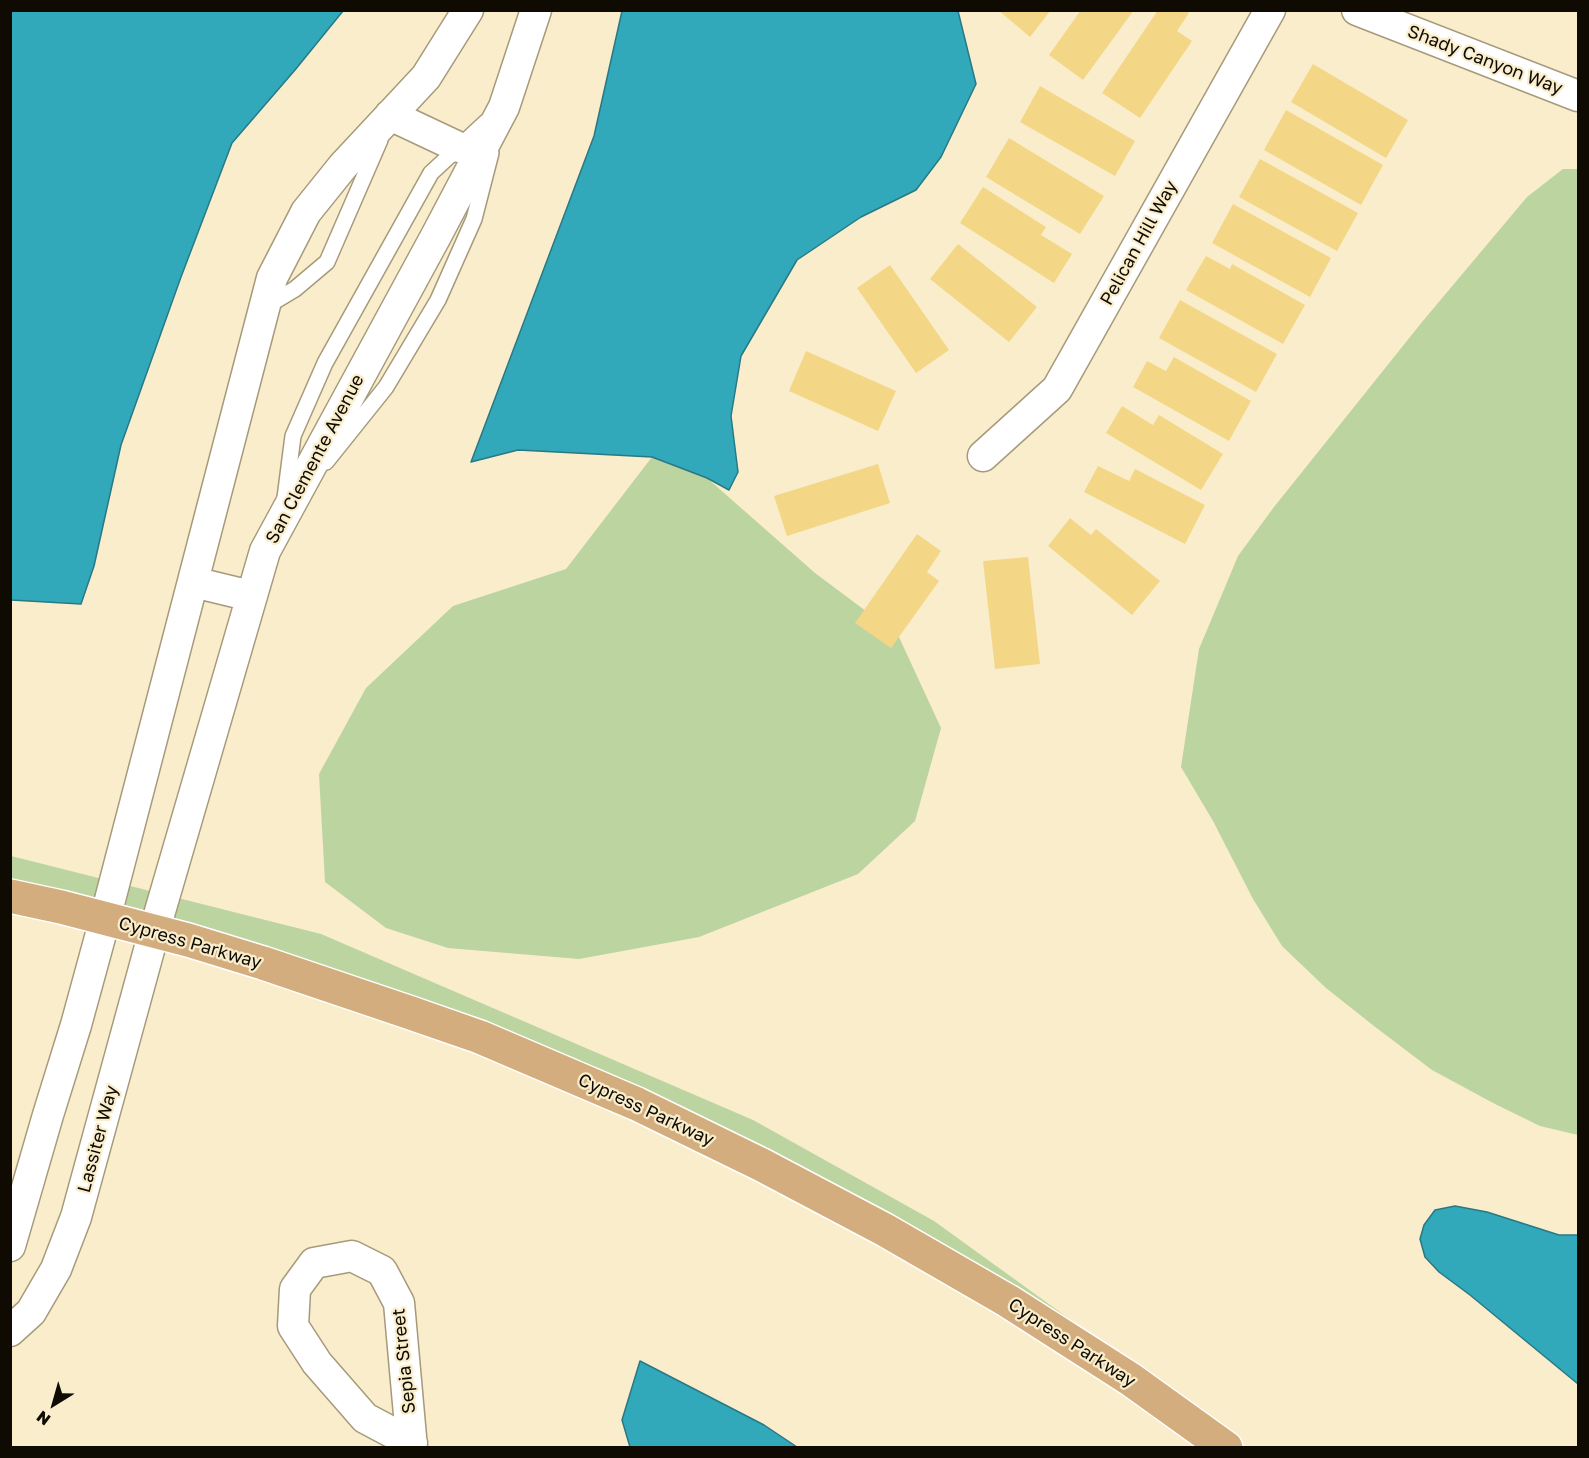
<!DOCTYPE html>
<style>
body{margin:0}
#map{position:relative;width:1589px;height:1458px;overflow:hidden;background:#f9edcc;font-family:"Golos Text",sans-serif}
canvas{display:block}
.frame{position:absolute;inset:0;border:12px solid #0f0b02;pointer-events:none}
.north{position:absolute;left:24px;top:1374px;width:60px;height:60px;-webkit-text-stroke:4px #f9edcc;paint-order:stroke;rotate:217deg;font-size:16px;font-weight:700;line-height:24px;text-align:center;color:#0f0b02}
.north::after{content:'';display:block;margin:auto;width:21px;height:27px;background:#0f0b02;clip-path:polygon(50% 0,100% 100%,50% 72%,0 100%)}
</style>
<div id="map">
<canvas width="1589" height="1458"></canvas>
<div class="frame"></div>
<div class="north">N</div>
</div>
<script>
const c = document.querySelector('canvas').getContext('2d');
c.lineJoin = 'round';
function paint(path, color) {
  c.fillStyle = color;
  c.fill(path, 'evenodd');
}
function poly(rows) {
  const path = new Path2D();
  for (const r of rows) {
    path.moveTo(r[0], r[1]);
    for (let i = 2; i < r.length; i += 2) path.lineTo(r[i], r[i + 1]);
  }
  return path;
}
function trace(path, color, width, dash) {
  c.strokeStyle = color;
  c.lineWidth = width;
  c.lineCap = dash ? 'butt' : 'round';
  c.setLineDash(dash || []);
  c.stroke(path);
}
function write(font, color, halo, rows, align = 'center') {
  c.font = font + ' "Golos Text",sans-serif';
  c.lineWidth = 4.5;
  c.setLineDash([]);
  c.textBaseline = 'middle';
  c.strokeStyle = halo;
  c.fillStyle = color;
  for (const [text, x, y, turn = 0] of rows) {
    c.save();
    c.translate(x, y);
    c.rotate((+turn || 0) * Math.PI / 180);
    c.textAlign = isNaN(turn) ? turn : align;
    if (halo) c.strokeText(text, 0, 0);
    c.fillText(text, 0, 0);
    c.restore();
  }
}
paint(poly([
 [1563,169,1578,169,1578,1135,1540,1126,1495,1104,1432,1070,1374,1026,1326,988,1282,946,1253,899,1213,821,1181,767,1199,649,1238,556,1274,507,1422,322,1527,197],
 [652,457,707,478,815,573,898,635,941,728,915,821,858,874,699,937,579,959,448,948,386,928,325,882,319,774,366,688,453,606,566,569],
 [11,856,321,934,753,1120,934,1221,1082,1328,1018,1287,894,1215,771,1150,644,1089,516,1034,418,997,269,947,168,918,66,891,11,879]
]), '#bcd49f');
const water = poly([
 [10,11,343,11,295,70,232,143,181,277,121,445,94,566,81,604,11,600,10,11],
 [622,11,958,11,976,84,941,157,916,190,861,217,797,260,741,356,731,416,738,472,729,490,707,478,652,457,518,450,471,462,594,136,622,11],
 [1455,1206,1487,1212,1559,1235,1578,1235,1578,1384,1470,1295,1439,1272,1425,1257,1420,1239,1424,1225,1435,1210,1455,1206],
 [640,1361,764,1425,797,1447,630,1447,622,1420,640,1361]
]);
paint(water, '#32a8bb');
trace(water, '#287984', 1.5);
paint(poly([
 [998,10,1051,10,1030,37],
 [1081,10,1134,10,1083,80,1049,55],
 [1158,10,1186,10,1189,13,1177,31,1192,41,1140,118,1102,93],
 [1313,64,1408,120,1386,158,1291,102],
 [1040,86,1135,141,1115,176,1020,122],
 [1286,110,1383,165,1361,205,1264,150],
 [1009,138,1104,196,1080,234,986,177],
 [1260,159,1358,213,1337,251,1239,197],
 [983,187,1046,227,1041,235,1072,254,1054,283,960,223],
 [1233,204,1331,258,1310,297,1212,243],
 [958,244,1037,307,1009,342,930,279],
 [1206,256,1230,269,1232,264,1305,305,1283,344,1186,290],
 [890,265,949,350,916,373,857,288],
 [1180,300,1277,354,1256,392,1159,338],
 [806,351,896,391,878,431,789,391],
 [1174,357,1251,401,1229,441,1133,387,1147,361,1166,371],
 [1122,406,1153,425,1159,415,1223,454,1201,490,1106,433],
 [878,464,890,503,787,536,774,496],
 [1098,466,1129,481,1135,469,1205,505,1185,544,1084,492],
 [1070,518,1091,535,1096,529,1160,581,1132,615,1048,546],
 [917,534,941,551,927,572,939,581,891,648,855,623],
 [1028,557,1040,664,995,669,983,561]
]), '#f3d787');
const service = poly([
 [265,307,295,289,327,262,380,140],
 [326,462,386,387,438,300,474,219,491,153],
 [285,498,293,436,325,363,431,173,486,122]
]);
const minor = poly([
 [1357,10,1578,96],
 [390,115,458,147],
 [983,456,1057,389,1270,10],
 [193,582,251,596],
 [10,1246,48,1115,76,1025,105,919,272,278,306,212,343,166,426,77,468,10],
 [10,1331,31,1312,56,1269,76,1217,154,932,265,551,436,236,504,107,536,10],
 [412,1443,365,1418,317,1363,293,1326,295,1289,314,1263,352,1256,382,1271,399,1303,412,1448]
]);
const primary = poly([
 [10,896,61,907,188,940,263,963,411,1013,480,1037,637,1104,762,1165,885,1230,1008,1301,1130,1379,1226,1448]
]);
trace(service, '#a69a7b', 18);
trace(minor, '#a69a7b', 33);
trace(primary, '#fff', 36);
trace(service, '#fff', 15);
trace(minor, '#fff', 30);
trace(primary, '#d4ad7f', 33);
write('18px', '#0f0b02', '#f9edcc', [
 ["Shady Canyon Way",1485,60,21],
 ["Pelican Hill Way",1139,243,-61],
 ["San Clemente Avenue",315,459,-62],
 ["Cypress Parkway",190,943,16],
 ["Cypress Parkway",646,1110,25],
 ["Lassiter Way",98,1139,-75],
 ["Cypress Parkway",1072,1343,33],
 ["Sepia Street",404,1361,-96]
]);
</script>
